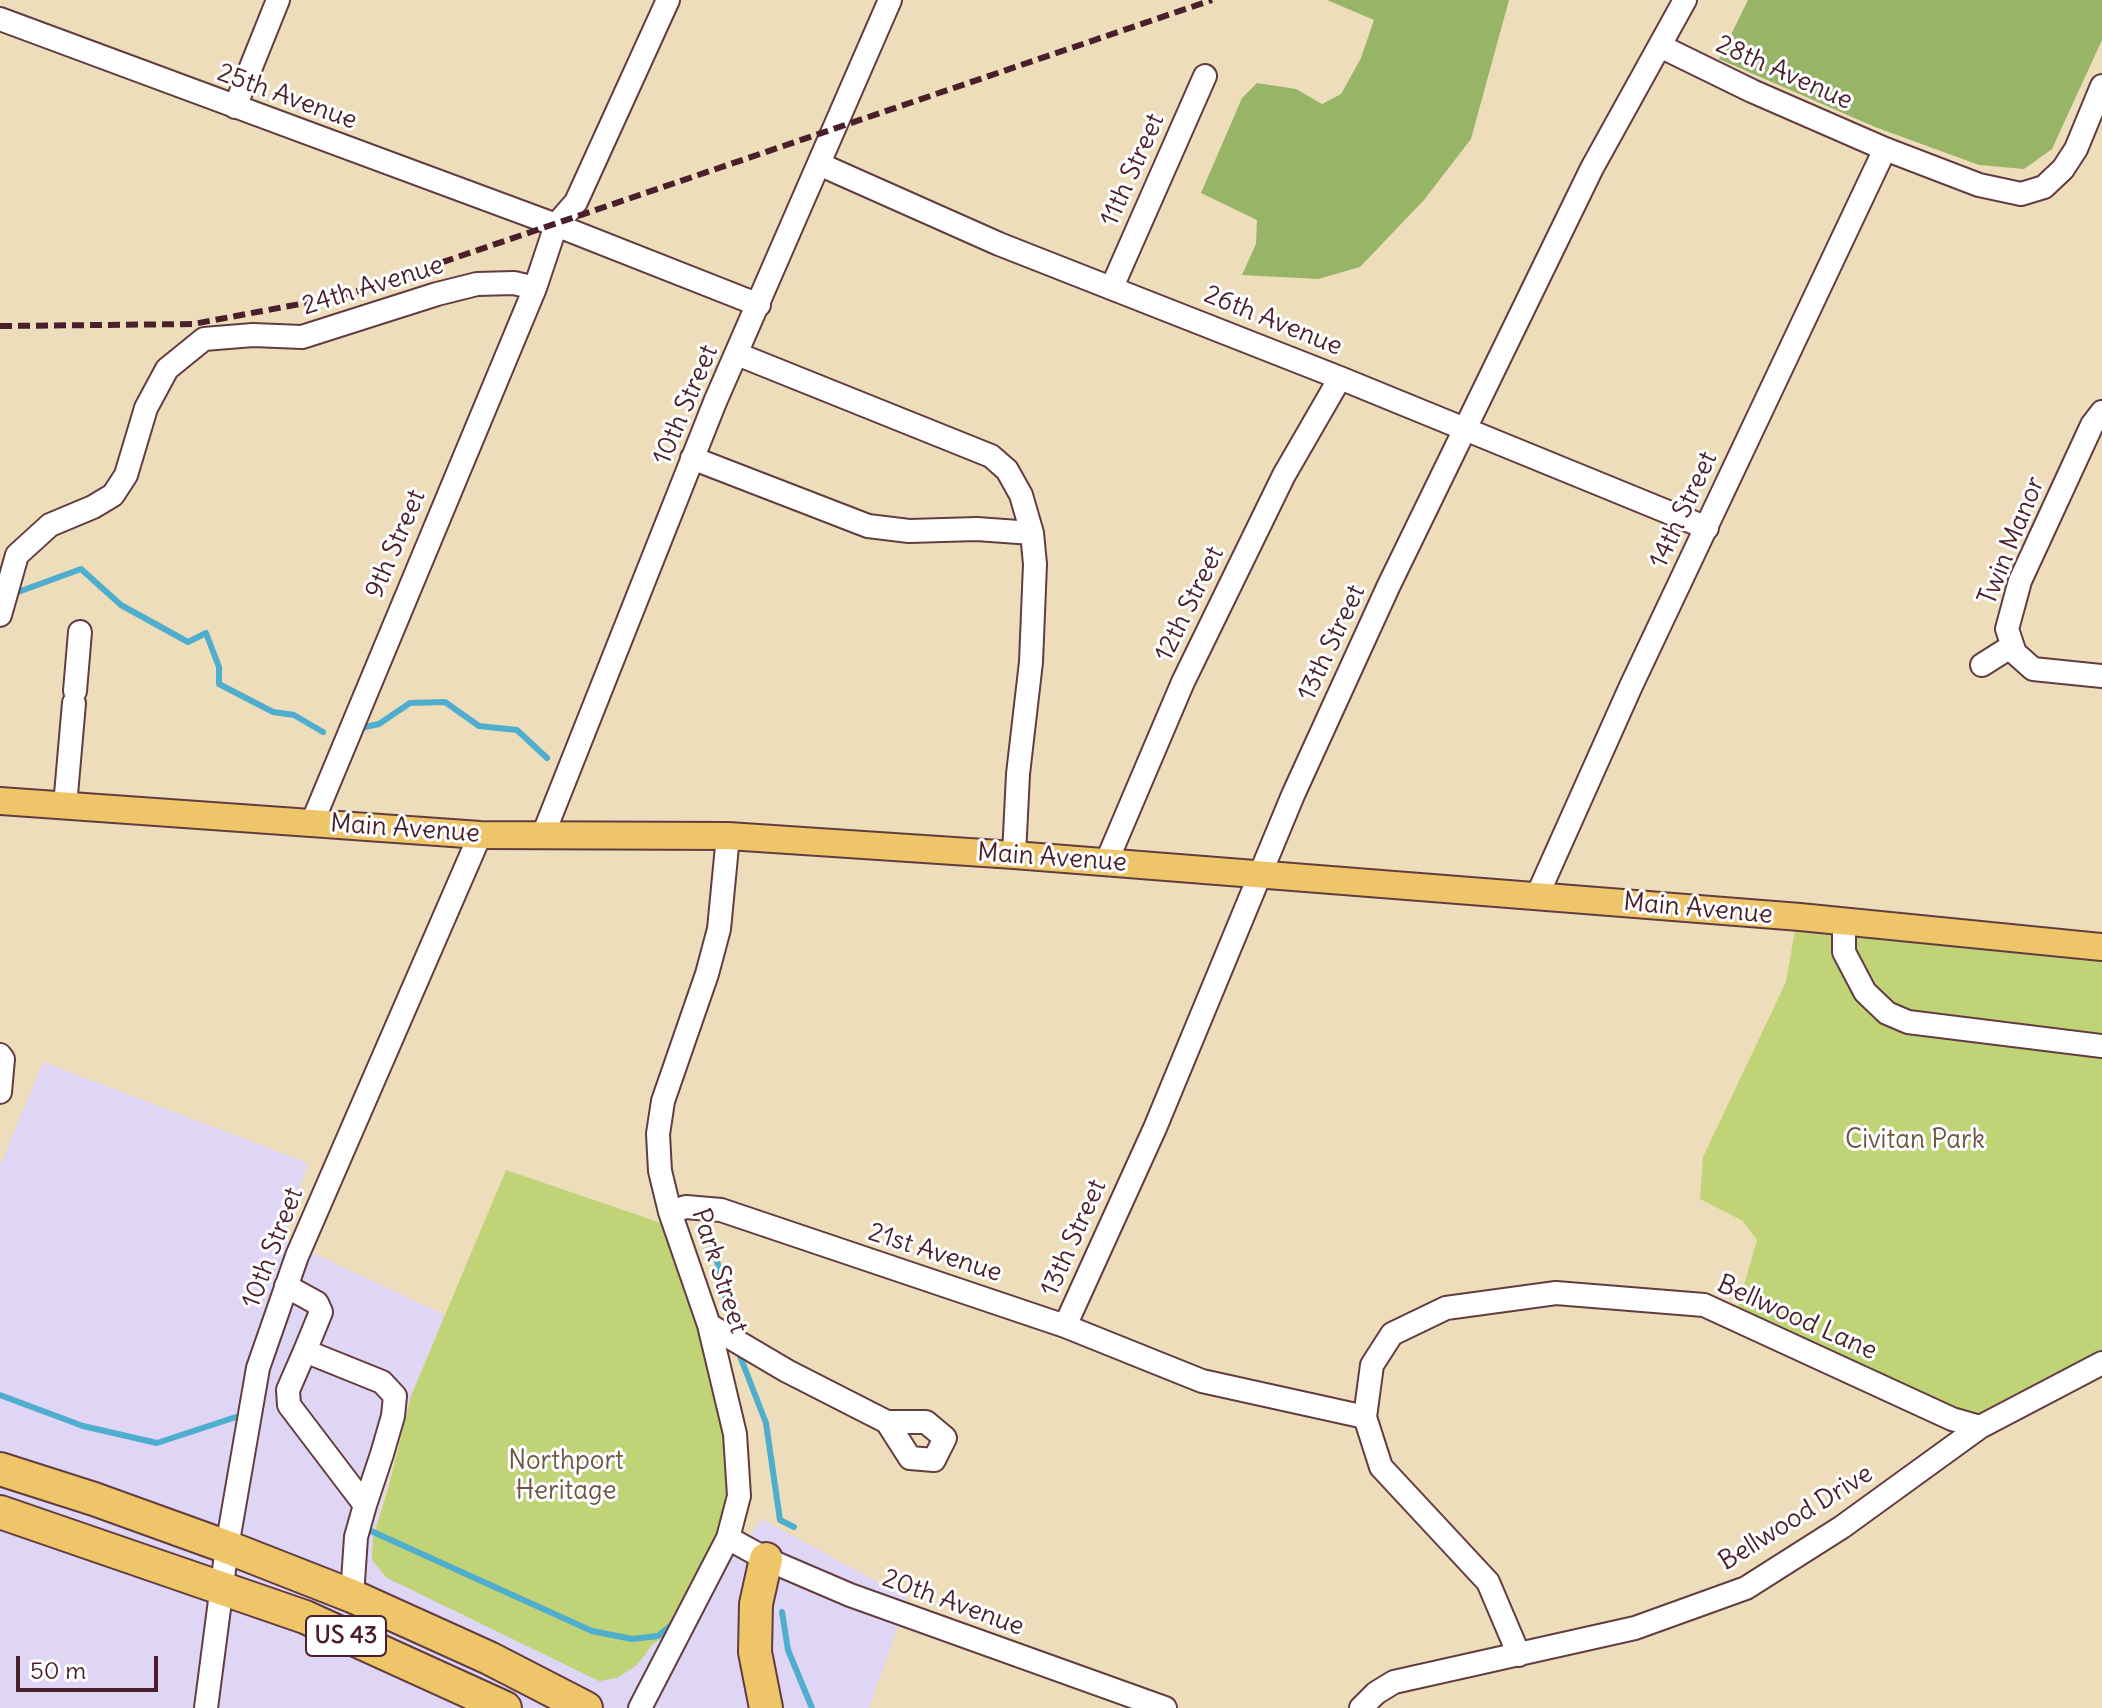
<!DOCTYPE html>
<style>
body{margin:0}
#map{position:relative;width:2102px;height:1708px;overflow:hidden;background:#eeddba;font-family:Delius,sans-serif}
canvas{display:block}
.scale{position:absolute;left:16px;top:1656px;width:142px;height:36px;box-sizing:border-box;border:4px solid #4a1f2b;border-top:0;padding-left:10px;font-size:24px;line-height:28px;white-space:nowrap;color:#4a1f2b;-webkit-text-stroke:6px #fff;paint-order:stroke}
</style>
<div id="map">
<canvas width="2102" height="1708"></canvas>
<div class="scale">50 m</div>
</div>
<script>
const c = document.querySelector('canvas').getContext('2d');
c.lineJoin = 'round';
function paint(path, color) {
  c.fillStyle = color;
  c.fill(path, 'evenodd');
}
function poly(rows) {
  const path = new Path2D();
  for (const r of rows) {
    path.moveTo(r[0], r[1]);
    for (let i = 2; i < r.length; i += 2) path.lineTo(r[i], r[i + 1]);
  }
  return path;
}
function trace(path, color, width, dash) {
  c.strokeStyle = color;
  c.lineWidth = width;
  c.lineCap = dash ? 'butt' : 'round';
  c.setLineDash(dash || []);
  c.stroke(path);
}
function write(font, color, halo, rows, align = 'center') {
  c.font = font + ' Delius,sans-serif';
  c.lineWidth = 6;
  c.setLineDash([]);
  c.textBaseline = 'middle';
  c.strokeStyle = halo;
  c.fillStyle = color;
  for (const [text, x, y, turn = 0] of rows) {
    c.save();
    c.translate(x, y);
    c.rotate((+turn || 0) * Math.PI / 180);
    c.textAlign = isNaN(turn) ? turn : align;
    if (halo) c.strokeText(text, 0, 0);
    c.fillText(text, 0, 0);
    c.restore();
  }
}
paint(poly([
 [43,1062,308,1163,283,1239,445,1315,411,1396,373,1537,372,1560,599,1681,686,1621,762,1519,908,1598,869,1708,0,1708,0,1166]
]), '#dfd5f5');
paint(poly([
 [1795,930,2102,960,2102,1362,1983,1420,1736,1313,1757,1240,1743,1221,1700,1199,1703,1157,1786,982],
 [506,1170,676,1228,739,1496,686,1621,653,1644,637,1665,617,1678,599,1681,387,1578,372,1560,373,1537,388,1489,411,1396]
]), '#c0d376');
paint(poly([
 [1327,0,1509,0,1471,139,1424,200,1360,267,1318,279,1242,275,1256,244,1257,220,1201,193,1242,98,1257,83,1296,89,1322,104,1341,94,1361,58,1374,20],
 [1748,0,2102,0,2102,40,2052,149,2024,169,1979,165,1875,127,1719,59]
]), '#98b567');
trace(poly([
 [18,592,81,569,121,605,188,642,206,633,219,667,219,684,273,712,294,715,323,732],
 [360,728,379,724,410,703,445,702,479,726,517,730,547,758],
 [710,1230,730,1317],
 [740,1356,766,1423,780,1520,794,1527],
 [0,1395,83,1426,157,1443,236,1417],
 [371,1531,592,1631,632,1639,658,1636,676,1621],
 [782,1612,788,1650,812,1708]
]), '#4fadce', 6);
const minor = poly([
 [0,19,556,225,759,305],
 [1660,46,1752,91,1885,149,1979,185,2021,194,2044,187,2063,169,2076,149,2102,86],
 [235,107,278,0],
 [819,164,999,244,1340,378,1707,528],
 [1112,287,1205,76],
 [737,354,991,456,1007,470,1021,495,1032,533],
 [2102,412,2092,425,2020,581,2007,629,2015,653,2033,669,2102,676],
 [692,458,868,526,909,531,977,529,1032,533,1035,564,1031,662,1018,774,1014,855],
 [0,615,17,555,50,525,93,507,113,495,126,475,146,408,167,369,204,339,253,335,302,337,437,294,477,284,514,283,535,288],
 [1982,665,2012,646],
 [75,691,80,632],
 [65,806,74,703],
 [312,823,535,288,556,225,576,202,668,0],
 [543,835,715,402,890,0],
 [1106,863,1183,682,1284,475,1340,378],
 [1537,896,1631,686,1885,149],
 [1844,921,1844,952,1865,992,1887,1013,1908,1022,2102,1046],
 [0,1055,3,1059,0,1092],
 [670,1212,686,1207,721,1210,1065,1326,1202,1381,1365,1417],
 [286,1286,317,1303,321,1312,305,1351,288,1390,289,1405,365,1505,382,1454,393,1416,395,1396,382,1382,305,1351],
 [709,1325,787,1371,887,1422],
 [1065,1326,1155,1128,1293,795,1389,585,1592,168,1685,0],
 [887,1422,926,1422,945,1438,934,1460,910,1458,887,1422],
 [728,1538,766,1559,850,1595,1165,1708],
 [352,1596,356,1537,365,1505],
 [1519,1655,1488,1582,1381,1467,1365,1417,1372,1365,1392,1334,1446,1308,1556,1293,1704,1305,1952,1419,1980,1427],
 [206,1708,227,1547,258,1368,297,1256,480,835],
 [640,1708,728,1538,739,1496,735,1434,709,1325,670,1212,660,1171,658,1134,663,1101,707,974,719,929,728,836],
 [1361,1708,1376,1693,1394,1682,1635,1628,1746,1588,1842,1527,1980,1427,2102,1363]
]);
const major = poly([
 [0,801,480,835,728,836,1014,855,1800,917,2102,947]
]);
const highway = poly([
 [0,1469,94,1499,227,1547,352,1596,489,1658,586,1708],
 [0,1512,305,1617,505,1708],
 [766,1708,755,1652,756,1604,766,1559]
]);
trace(minor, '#633c40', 26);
trace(major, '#633c40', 30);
trace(highway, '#633c40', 36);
trace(minor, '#fff', 22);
trace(major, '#eec569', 26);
trace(highway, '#eec569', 32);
trace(poly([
 [0,326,193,324,343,296,1212,0]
]), '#4a1f2b', 6, [12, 6]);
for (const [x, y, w] of [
 [346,1636,80]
]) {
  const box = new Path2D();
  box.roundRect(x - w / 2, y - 20, w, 40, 6);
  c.fillStyle = '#fff';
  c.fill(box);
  trace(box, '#4a1f2b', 2);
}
write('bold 24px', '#4a1f2b', null, [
 ["US 43",346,1636]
]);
write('26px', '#4a1f2b', '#fff', [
 ["28th Avenue",1784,73,24],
 ["25th Avenue",287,97,20],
 ["11th Street",1133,170,-66],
 ["24th Avenue",373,286,-17],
 ["26th Avenue",1273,321,22],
 ["10th Street",686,405,-67],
 ["14th Street",1684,510,-65],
 ["Twin Manor",2012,541,-68],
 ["9th Street",396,544,-67],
 ["12th Street",1190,604,-64],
 ["13th Street",1332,643,-65],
 ["Main Avenue",405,829,4],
 ["Main Avenue",1052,858,4],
 ["Main Avenue",1698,909,5],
 ["13th Street",1074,1238,-66],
 ["10th Street",273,1248,-69],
 ["21st Avenue",935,1253,18],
 ["Park Street",719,1271,72],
 ["Bellwood Lane",1797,1318,24],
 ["Bellwood Drive",1796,1518,-32],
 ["20th Avenue",953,1603,20]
]);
write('26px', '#6d5542', '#fff', [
 ["Civitan Park",1915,1141],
 ["Northport",566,1462],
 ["Heritage",566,1492]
]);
</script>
